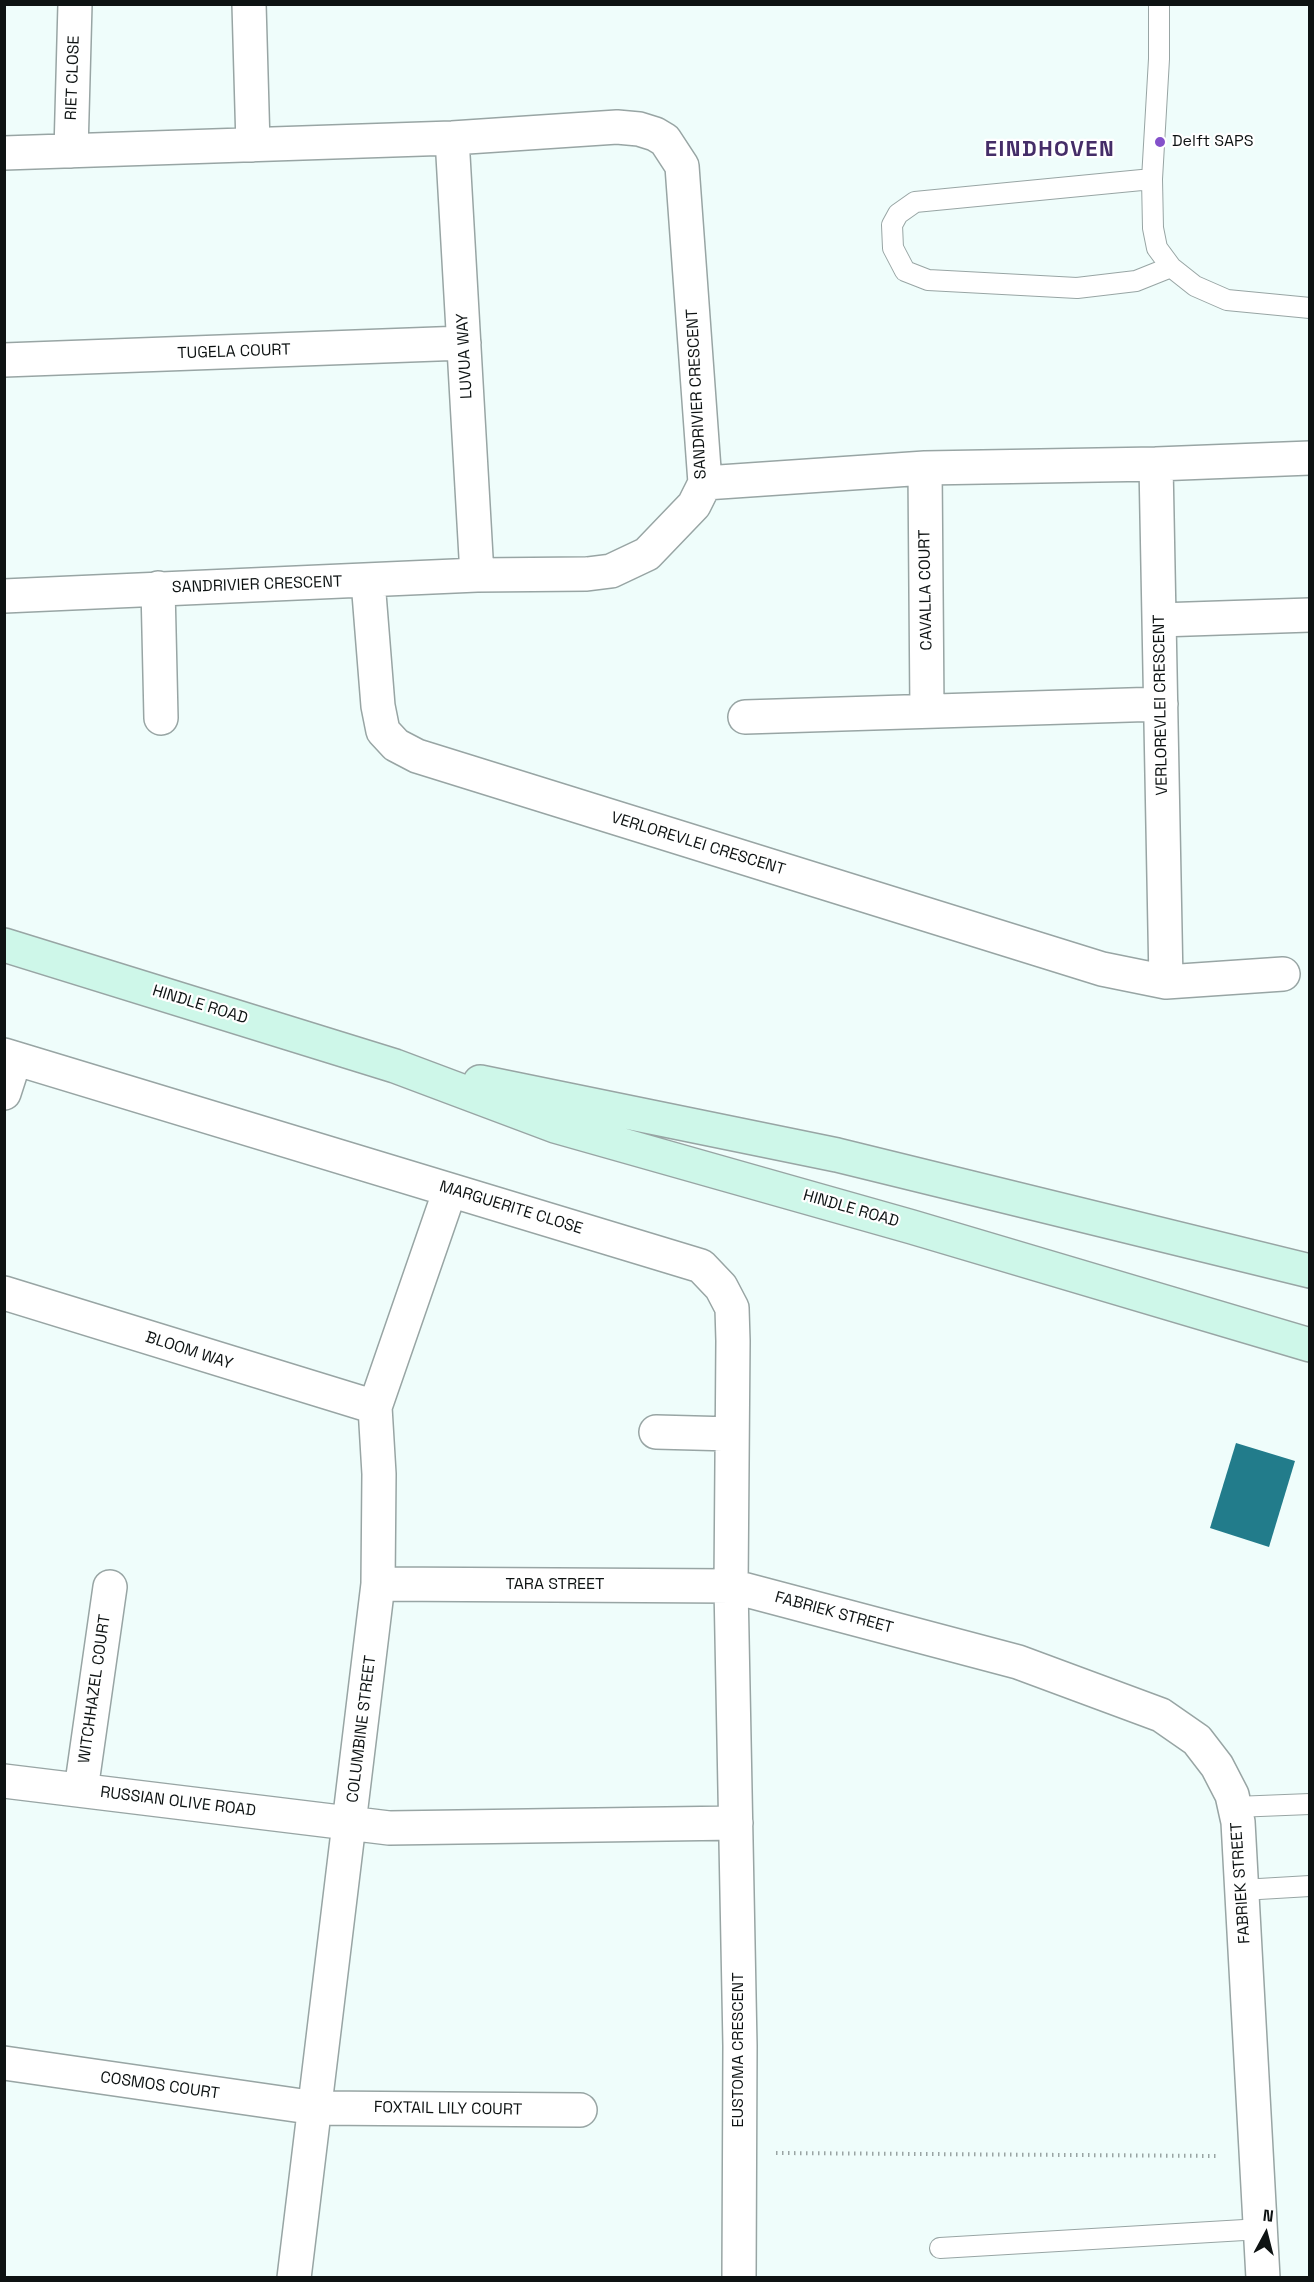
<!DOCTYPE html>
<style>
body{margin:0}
#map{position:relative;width:1314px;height:2282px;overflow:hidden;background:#effdfb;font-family:"Space Grotesk",sans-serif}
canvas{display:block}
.frame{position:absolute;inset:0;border:6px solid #0e1313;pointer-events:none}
.north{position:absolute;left:1236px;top:2204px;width:60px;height:60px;-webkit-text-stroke:4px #fff;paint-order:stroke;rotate:7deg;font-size:16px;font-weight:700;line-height:24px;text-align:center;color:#0e1313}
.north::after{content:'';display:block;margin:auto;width:21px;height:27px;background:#0e1313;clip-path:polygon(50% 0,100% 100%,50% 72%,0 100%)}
</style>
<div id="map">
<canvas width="1314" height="2282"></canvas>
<div class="frame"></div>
<div class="north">N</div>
</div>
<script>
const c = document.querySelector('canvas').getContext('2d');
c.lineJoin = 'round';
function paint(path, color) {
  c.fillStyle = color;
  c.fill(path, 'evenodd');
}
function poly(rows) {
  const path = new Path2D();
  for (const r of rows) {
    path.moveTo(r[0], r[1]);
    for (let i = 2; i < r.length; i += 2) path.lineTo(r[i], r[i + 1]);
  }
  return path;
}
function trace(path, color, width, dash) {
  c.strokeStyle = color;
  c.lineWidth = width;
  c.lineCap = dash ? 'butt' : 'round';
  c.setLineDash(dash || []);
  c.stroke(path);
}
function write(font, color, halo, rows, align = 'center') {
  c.font = font + ' "Space Grotesk",sans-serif';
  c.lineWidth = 4.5;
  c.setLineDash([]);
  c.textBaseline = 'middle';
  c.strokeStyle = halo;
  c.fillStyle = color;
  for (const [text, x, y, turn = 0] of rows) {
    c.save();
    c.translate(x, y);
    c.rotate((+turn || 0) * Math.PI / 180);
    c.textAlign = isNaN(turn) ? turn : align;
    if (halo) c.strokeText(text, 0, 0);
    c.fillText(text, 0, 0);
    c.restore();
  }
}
paint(poly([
 [1236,1443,1295,1461,1269,1547,1210,1528]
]), '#227c8b');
const lane = poly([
 [1159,4,1159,59,1152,179,1153,228,1157,248,1171,267,1195,286,1227,300,1310,308],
 [1152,179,915,202,898,214,892,225,893,248,905,271,928,280,1077,288,1136,281,1171,267],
 [1235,1807,1310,1804],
 [1242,1890,1310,1886],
 [940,2248,1261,2229]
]);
const street = poly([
 [249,4,253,145],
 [452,138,477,575],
 [71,151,75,4],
 [4,153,452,138,617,127,639,129,655,134,665,140,682,166,705,483,694,505,647,554,611,571,587,574,477,575,4,596],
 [4,360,464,343],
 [1156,464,1166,982],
 [925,468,927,711],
 [705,483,925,468,1156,464,1310,458],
 [368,581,378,706,383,731,396,745,417,756,1102,969,1166,982,1283,974],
 [158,588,161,718],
 [1159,620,1310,615],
 [745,717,1161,704],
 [4,1055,701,1266,721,1287,732,1308,733,1341,731,1586,740,2046,739,2278],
 [4,1093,15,1059],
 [4,1293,375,1407],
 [656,1432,732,1434],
 [378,1584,731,1586,1018,1662,1161,1715,1197,1740,1217,1766,1232,1795,1238,1822,1263,2278],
 [4,1781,389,1828,736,1823],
 [81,1790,110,1587],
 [4,2063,316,2108,580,2110],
 [294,2278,378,1584,379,1474,375,1407,450,1190]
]);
const secondary = poly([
 [4,945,395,1066,555,1126,912,1227,1310,1345],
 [480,1082,837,1155,1310,1271]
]);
trace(lane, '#98a5a4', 22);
trace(street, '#98a5a4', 36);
trace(secondary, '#98a5a4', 36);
trace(poly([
 [776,2153,1219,2156]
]), '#99a4a3', 4, [1.5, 4.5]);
trace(lane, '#fff', 20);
trace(street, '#fff', 33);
trace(secondary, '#cef7e9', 33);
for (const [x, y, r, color] of [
 [1160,142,6,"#8351ca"]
]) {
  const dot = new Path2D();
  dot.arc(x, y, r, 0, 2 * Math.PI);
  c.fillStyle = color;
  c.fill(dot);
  trace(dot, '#fff', 2);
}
write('16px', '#0e1313', '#fff', [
 ["RIET CLOSE",73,78,-88],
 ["TUGELA COURT",234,352,-2],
 ["LUVUA WAY",465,356,-93],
 ["SANDRIVIER CRESCENT",697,394,-93],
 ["SANDRIVIER CRESCENT",257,585,-2],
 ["CAVALLA COURT",926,590,-91],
 ["VERLOREVLEI CRESCENT",1161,705,-91],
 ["VERLOREVLEI CRESCENT",698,844,17],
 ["HINDLE ROAD",200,1005,17],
 ["MARGUERITE CLOSE",511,1208,17],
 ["HINDLE ROAD",851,1209,16],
 ["BLOOM WAY",189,1351,18],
 ["TARA STREET",555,1585],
 ["FABRIEK STREET",834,1613,15],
 ["WITCHHAZEL COURT",95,1689,-82],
 ["COLUMBINE STREET",362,1729,-83],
 ["RUSSIAN OLIVE ROAD",178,1802,7],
 ["FABRIEK STREET",1241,1883,-94],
 ["EUSTOMA CRESCENT",739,2050,-90],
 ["COSMOS COURT",160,2086,8],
 ["FOXTAIL LILY COURT",448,2109,1]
]);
write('16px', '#0e1313', '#fff', [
 ["Delft SAPS",1172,142]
], 'left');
c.letterSpacing = '1.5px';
write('bold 22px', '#452d68', '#fff', [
 ["EINDHOVEN",1050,150]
]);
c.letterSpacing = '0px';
</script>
